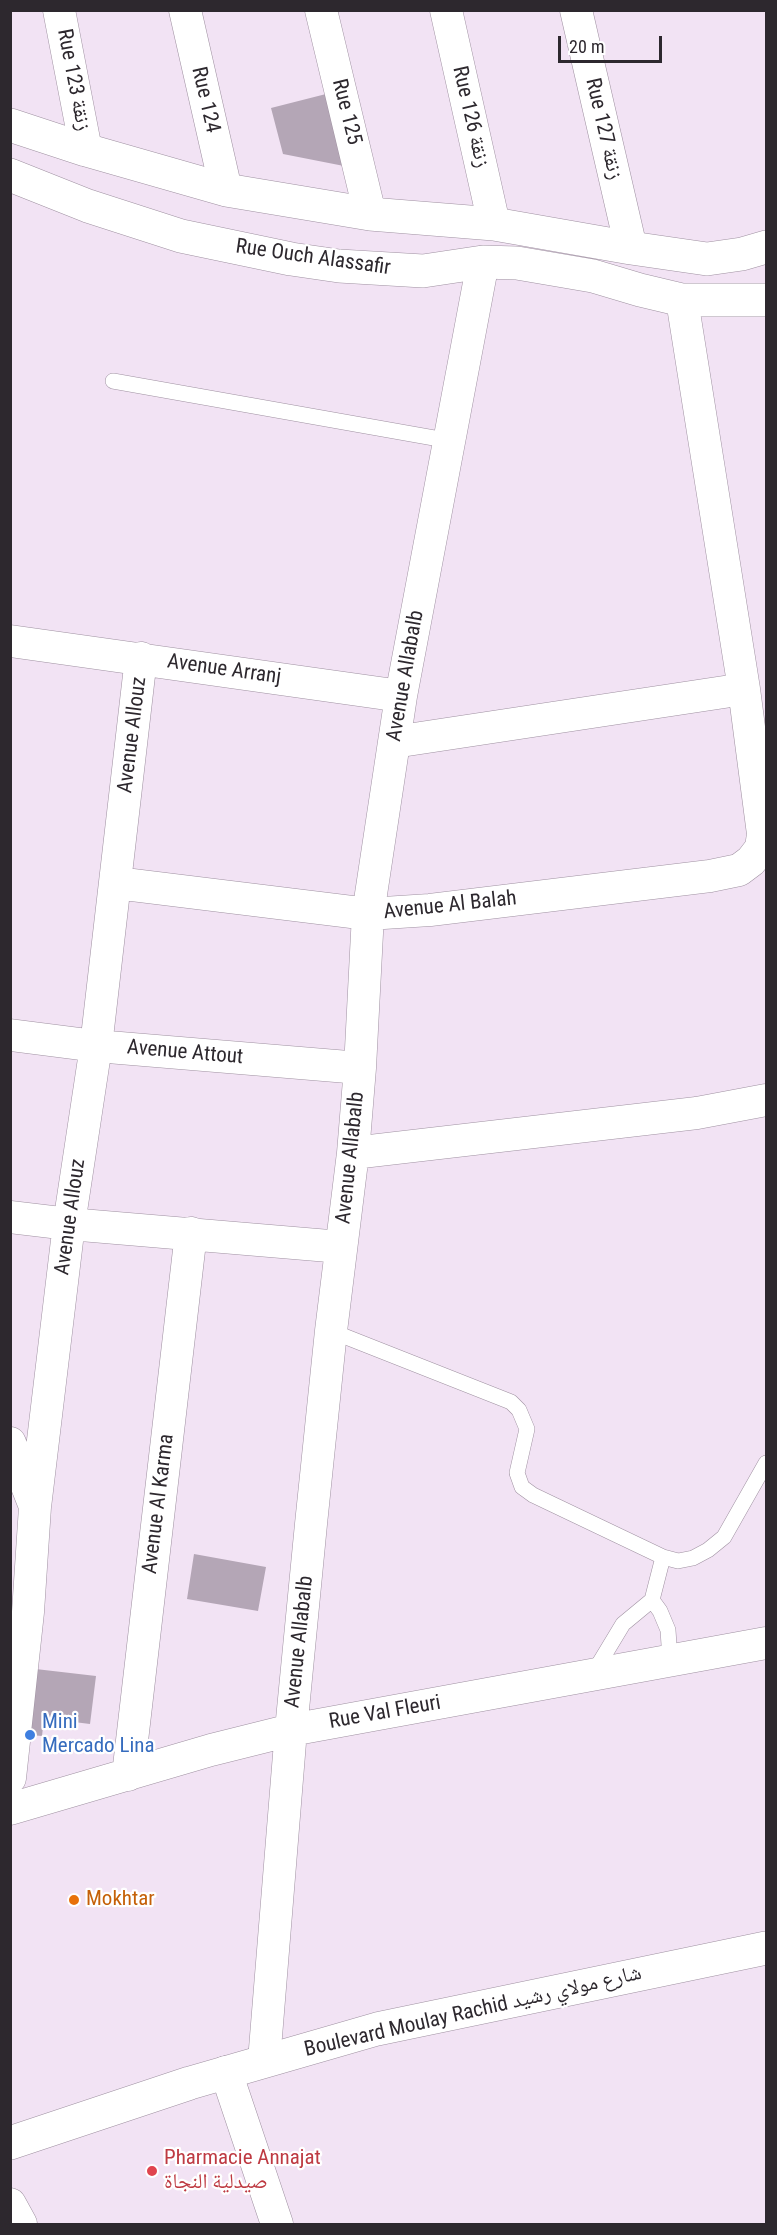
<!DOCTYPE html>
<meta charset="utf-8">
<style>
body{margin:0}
#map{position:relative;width:777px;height:2235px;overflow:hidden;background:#f2e3f4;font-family:"Roboto Condensed",sans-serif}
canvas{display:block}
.frame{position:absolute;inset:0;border:12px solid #2d282e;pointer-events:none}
.scale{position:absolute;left:558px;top:36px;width:104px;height:27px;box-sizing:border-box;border:3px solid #2d282e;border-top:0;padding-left:8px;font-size:18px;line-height:21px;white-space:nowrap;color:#2d282e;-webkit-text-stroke:4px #fff;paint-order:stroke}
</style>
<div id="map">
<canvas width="777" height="2235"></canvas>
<div class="frame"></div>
<div class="scale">20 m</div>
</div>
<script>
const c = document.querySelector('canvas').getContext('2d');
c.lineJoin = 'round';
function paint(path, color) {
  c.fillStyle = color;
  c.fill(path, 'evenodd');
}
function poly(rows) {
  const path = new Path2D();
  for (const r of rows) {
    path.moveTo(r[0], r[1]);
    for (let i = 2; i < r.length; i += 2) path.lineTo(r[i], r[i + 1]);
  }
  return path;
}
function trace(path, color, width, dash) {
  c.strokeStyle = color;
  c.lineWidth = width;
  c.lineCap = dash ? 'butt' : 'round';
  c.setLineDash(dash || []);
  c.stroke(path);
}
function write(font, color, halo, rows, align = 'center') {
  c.font = font + ' "Roboto Condensed","Noto Naskh Arabic",sans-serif';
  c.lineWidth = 4.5;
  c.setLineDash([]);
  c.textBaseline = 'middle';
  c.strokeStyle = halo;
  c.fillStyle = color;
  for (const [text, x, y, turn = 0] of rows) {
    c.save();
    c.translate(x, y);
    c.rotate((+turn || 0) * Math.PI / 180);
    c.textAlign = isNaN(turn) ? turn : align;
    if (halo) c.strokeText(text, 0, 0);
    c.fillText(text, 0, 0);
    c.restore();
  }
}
paint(poly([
 [326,94,344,166,283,154,271,108],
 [194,1554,266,1567,258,1611,187,1599],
 [27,1668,96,1676,90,1724,66,1721,65,1730,43,1727,42,1736,19,1734]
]), '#b4a6b6');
const lane = poly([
 [113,381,451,441],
 [331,1331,511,1402,519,1410,527,1429,517,1473,522,1487,533,1495,663,1557,678,1561,693,1558,708,1550,724,1537,766,1463],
 [652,1600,660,1611,668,1630,670,1660],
 [594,1672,623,1624,652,1600,663,1557]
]);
const street = poly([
 [59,10,86,150],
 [185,10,226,190],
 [321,10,370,214],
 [446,10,494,224],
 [576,10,631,248],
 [10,641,401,696],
 [394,742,744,689],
 [116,883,368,914,430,910,710,876,739,870,751,861,761,848,763,834,744,689,682,300],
 [10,1035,96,1046,360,1068],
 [353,1153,697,1113,766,1100],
 [10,1217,69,1224,341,1247],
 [10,1443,34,1504],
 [128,1775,191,1233],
 [10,1778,28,1612,35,1507,69,1224,96,1046,141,658],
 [10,1809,211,1750,291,1730,766,1643],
 [264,2061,291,1730,311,1524,331,1331,353,1153,360,1068,368,914,401,696,483,262],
 [226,2072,277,2224],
 [10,2204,21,2224]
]);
const secondary = poly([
 [10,125,86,150,226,190,370,214,494,224,631,248,707,259,742,254,766,247],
 [10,175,88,206,181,236,291,259,339,266,423,271,483,262,517,263,593,276,640,290,682,300,766,300]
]);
const primary = poly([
 [10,2143,190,2083,377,2029,766,1948]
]);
trace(lane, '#9f91a1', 16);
trace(street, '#9f91a1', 33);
trace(secondary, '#9f91a1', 34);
trace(primary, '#9f91a1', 34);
trace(lane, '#fff', 15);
trace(street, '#fff', 32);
trace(secondary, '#fff', 33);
trace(primary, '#fff', 33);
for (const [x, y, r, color] of [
 [30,1735,6,"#3f7fe0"],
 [74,1900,6,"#e8710a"],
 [152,2171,6,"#e0444e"]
]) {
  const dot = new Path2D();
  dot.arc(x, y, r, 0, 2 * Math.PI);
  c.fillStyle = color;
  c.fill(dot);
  trace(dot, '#fff', 2);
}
write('21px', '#2d282e', '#fff', [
 ["Rue 123 زنقة",73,80,79],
 ["Rue 124",205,100,77],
 ["Rue 125",346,112,76],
 ["Rue 126 زنقة",470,117,77],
 ["Rue 127 زنقة",603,129,77],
 ["Rue Ouch Alassafir",313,258,8],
 ["Avenue Arranj",224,670,8],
 ["Avenue Allabalb",406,676,-80],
 ["Avenue Allouz",133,735,-83],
 ["Avenue Al Balah",450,906,-6],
 ["Avenue Attout",185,1053,5],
 ["Avenue Allabalb",351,1158,-84],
 ["Avenue Allouz",71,1217,-82],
 ["Avenue Al Karma",159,1504,-83],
 ["Avenue Allabalb",300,1642,-84],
 ["Rue Val Fleuri",385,1713,-10],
 ["Boulevard Moulay Rachid شارع مولاي رشيد",473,2012,-13]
]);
write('21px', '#366cbe', '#fff', [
 ["Mini",42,1723],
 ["Mercado Lina",42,1747]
], 'left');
write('21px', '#c56008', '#fff', [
 ["Mokhtar",86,1900]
], 'left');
write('21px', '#be3a42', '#fff', [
 ["Pharmacie Annajat",164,2159],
 ["صيدلية النجاة",164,2183]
], 'left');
</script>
